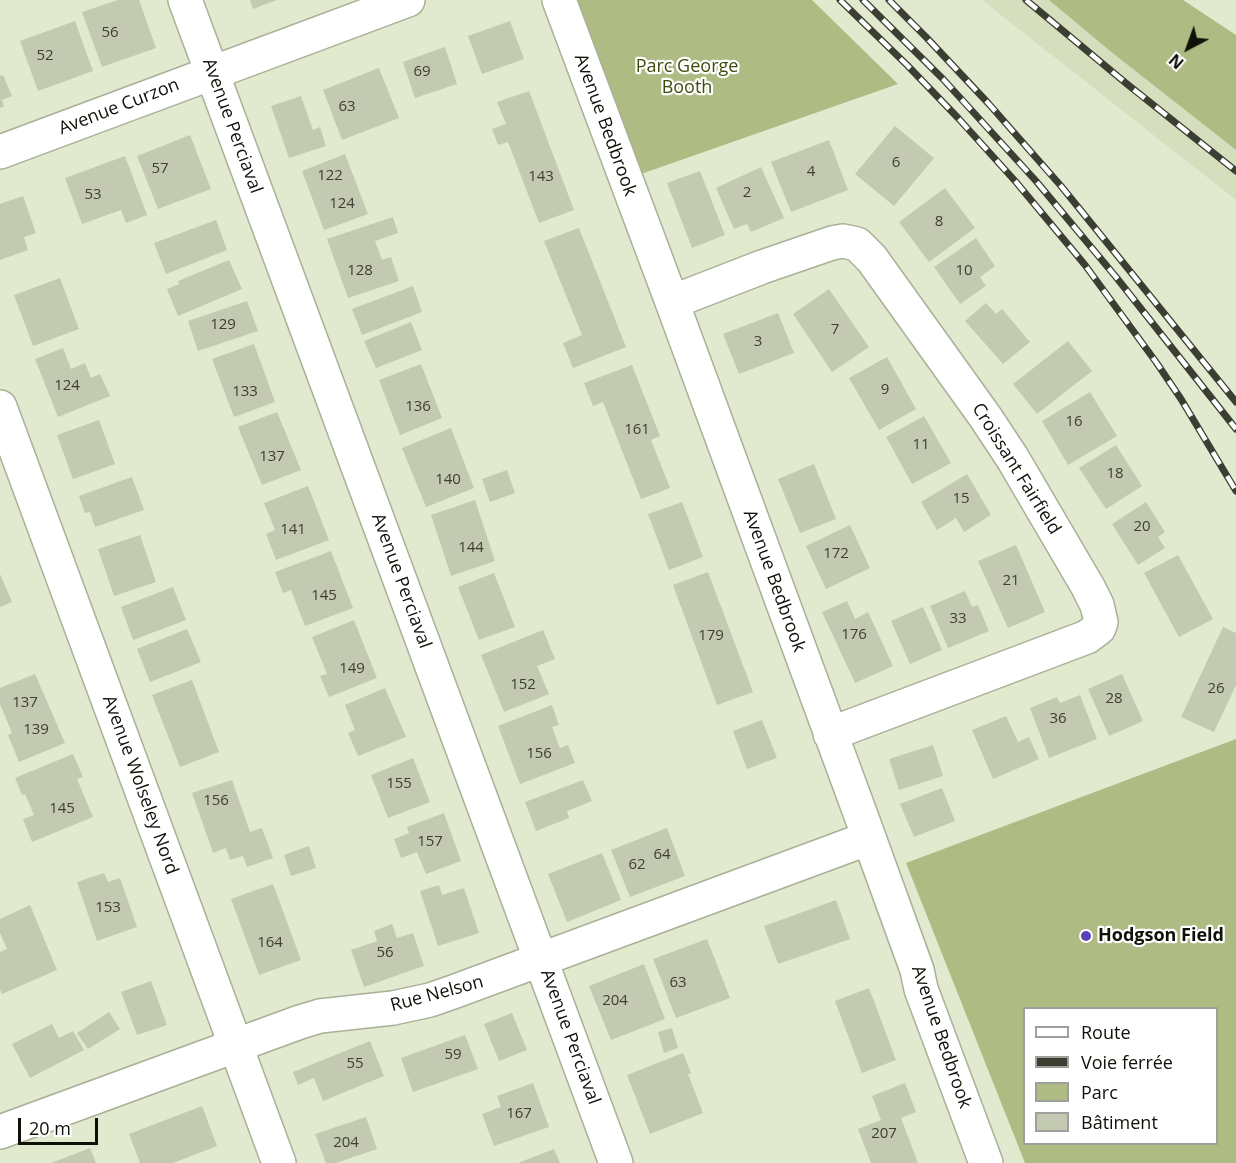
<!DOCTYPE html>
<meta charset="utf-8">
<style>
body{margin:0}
#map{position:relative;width:1236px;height:1163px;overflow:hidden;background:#e1e9cf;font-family:"Open Sans",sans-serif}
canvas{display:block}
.legend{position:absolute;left:1023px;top:1007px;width:195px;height:138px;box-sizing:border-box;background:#fff;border:2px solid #9fa09c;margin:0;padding:8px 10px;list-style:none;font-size:18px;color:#0f1108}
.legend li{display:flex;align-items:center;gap:12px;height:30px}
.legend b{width:30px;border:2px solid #9fa09c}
.north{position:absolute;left:1158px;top:18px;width:60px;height:60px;-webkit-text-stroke:4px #fff;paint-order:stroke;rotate:221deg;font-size:16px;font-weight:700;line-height:24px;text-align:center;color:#0f1108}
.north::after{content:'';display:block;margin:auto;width:21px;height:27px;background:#0f1108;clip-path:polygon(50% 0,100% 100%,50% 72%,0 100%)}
.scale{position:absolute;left:18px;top:1118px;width:80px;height:27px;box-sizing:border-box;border:3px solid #0f1108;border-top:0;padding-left:8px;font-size:18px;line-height:21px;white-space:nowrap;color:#0f1108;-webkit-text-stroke:4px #fff;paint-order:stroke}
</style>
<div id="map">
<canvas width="1236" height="1163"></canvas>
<ul class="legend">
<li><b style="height:8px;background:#fff"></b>Route</li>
<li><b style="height:8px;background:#3b3e31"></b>Voie ferrée</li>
<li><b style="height:16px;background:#aebc84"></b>Parc</li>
<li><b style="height:16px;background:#c3cab1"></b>Bâtiment</li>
</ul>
<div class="north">N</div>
<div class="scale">20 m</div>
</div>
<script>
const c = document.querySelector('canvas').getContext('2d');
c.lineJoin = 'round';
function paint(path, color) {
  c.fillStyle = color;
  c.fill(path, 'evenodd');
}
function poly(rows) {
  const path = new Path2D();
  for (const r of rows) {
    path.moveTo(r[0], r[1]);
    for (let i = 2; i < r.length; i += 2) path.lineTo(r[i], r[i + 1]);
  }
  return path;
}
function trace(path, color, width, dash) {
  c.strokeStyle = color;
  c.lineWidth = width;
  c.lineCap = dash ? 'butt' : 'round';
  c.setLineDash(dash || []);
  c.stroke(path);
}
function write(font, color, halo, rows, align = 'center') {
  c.font = font + ' "Open Sans",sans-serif';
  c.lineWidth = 4.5;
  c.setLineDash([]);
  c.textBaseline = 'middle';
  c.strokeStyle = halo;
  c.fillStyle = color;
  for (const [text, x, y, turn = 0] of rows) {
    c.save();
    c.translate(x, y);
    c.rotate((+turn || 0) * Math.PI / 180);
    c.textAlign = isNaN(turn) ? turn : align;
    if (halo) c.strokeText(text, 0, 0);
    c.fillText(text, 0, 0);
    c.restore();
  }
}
paint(poly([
 [982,0,1049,0,1110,51,1236,150,1236,200]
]), '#d5debd');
paint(poly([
 [577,0,812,0,898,84,641,174],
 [1049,0,1183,0,1236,35,1236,150,1110,51],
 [1236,739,1236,1163,1025,1163,906,863],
 [1024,1008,1216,1008,1216,1144,1024,1144]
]), '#aebc84');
paint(poly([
 [118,0,139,0,156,48,102,67,82,12],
 [250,0,277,0,253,9],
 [75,21,93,71,38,91,20,41],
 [510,21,524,59,482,74,468,36],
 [445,47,457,84,415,98,403,62],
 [379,68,399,118,342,140,323,90],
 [3,75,12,96,2,100,4,106,0,108,0,76],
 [529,91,574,210,539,223,508,142,498,145,492,129,506,124,497,102],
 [301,96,313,130,320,127,326,146,289,158,271,106],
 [895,126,934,158,894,206,855,174],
 [190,135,211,189,158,209,137,156],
 [829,140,848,190,791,212,771,162],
 [345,154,368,214,324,230,302,171],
 [125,156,147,215,126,223,121,210,82,224,65,178],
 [761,167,784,218,751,232,747,224,734,229,716,188],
 [700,171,725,235,692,248,667,183],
 [945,188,975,228,929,262,899,222],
 [23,196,36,233,24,237,28,250,0,260,0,204],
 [393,217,398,233,375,241,382,260,391,257,399,281,348,298,327,239],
 [216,220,227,250,166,274,154,243],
 [579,228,626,347,573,368,563,343,582,335,544,241],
 [976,238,995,266,980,277,986,286,960,304,934,267],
 [229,260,242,289,178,316,167,289,179,284,178,281],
 [60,278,79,329,33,346,14,295],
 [413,286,422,312,362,335,352,309],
 [829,289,869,347,832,372,793,314],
 [247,301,258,331,198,351,188,321],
 [986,303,996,314,1002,309,1030,342,1003,364,965,321],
 [778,313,794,353,739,374,723,334],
 [411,322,422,350,376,368,364,341],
 [1068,341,1092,371,1037,414,1013,384],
 [254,344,275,402,234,417,212,359],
 [63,348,71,369,85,363,91,378,100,374,110,396,58,417,35,359],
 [887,357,916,409,879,430,849,378],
 [421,364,442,418,400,435,379,380],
 [632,365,660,436,651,440,670,488,641,499,603,402,593,406,584,383],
 [1090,392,1117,436,1068,465,1042,421],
 [277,412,301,470,262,485,238,427],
 [924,416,951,463,912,484,886,437],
 [99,420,115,464,73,479,57,435],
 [451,428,474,488,426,507,402,448],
 [1116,445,1142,486,1106,509,1079,468],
 [814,464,836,519,800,533,778,479],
 [507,470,515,493,490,502,482,479],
 [967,474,991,515,964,532,956,518,937,530,921,502],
 [132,477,144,510,95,527,90,512,85,513,79,496],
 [308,486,329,540,276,560,266,534,275,530,264,503],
 [475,500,495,561,451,576,431,515],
 [682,502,703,557,669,570,648,514],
 [1146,502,1165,532,1158,537,1165,548,1138,565,1112,524],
 [850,525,870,568,826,589,806,546],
 [140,535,156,582,114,596,98,549],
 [1016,545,1045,612,1008,628,978,561],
 [331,551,353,608,305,626,291,590,283,593,275,572],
 [1178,555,1213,619,1179,637,1144,573],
 [708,572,753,692,717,705,673,585],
 [494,573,515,627,479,640,458,587],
 [0,574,12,602,0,607],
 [173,587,186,620,133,640,121,607],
 [965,591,972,607,978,605,989,631,948,648,930,606],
 [847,601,855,619,868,612,893,666,855,683,822,612],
 [923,607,942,650,910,664,891,621],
 [354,620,377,678,329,697,320,676,327,674,312,637],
 [1223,627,1236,633,1236,685,1214,732,1181,717],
 [187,629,201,662,150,682,137,649],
 [543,630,555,659,537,666,549,694,504,712,481,655],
 [35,674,65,743,19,762,8,735,12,733,0,704,0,688],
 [1122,674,1143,721,1109,736,1088,689],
 [192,680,219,752,180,767,152,695],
 [385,688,406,737,358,756,348,733,355,730,345,705],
 [1080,695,1097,739,1049,758,1030,708,1057,697,1060,703],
 [552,705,559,725,552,727,560,748,568,745,575,763,520,784,498,726],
 [1006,716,1018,742,1029,737,1039,759,993,779,972,730],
 [762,720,777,758,747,769,733,731],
 [933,745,943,776,899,790,889,759],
 [73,754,83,777,77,779,93,817,32,842,23,819,34,815,25,794,22,795,15,778],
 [413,758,430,802,388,818,371,775],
 [232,780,250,832,262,828,273,858,247,867,243,856,230,860,226,848,213,853,192,793],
 [583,780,592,801,567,811,569,818,536,831,525,802],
 [942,788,955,821,914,837,900,804],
 [444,813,461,861,426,874,417,852,401,858,394,839,409,833,407,827],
 [667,828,685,876,630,897,611,850],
 [309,846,316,868,291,876,284,855],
 [602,853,621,900,567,922,548,874],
 [104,873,108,882,120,878,137,927,97,941,77,882],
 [273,884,301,960,259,975,231,899],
 [439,885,442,895,464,888,479,933,438,946,420,891],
 [836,900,850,939,778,964,764,926],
 [30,905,57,970,2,994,0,989,0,952,7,949,0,933,0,919],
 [392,924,397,938,413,933,424,966,364,987,351,950,377,941,374,931],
 [707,939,730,998,676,1018,653,959],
 [644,964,665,1019,611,1040,589,986],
 [151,981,167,1025,137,1035,121,992],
 [869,988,896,1060,862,1073,835,1001],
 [109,1012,120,1029,88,1049,77,1033],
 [512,1013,527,1050,499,1061,484,1024],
 [52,1024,59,1038,73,1031,84,1050,30,1078,12,1044],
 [672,1028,678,1048,664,1053,658,1032],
 [465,1035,478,1069,413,1092,401,1058],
 [370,1041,384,1076,323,1101,314,1078,298,1085,293,1072],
 [683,1053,691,1073,688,1074,703,1113,650,1134,627,1075],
 [533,1083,549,1127,494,1146,482,1114,501,1107,497,1096],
 [905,1083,916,1112,901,1118,918,1163,871,1163,858,1129,881,1120,872,1096],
 [202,1106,217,1146,173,1163,140,1163,129,1134],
 [366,1117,377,1149,336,1163,326,1163,315,1134],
 [90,1148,96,1163,51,1163],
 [554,1149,560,1163,518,1163]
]), '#c3cab1');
const minor = poly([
 [185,0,616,1163],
 [559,0,672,302,863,821,917,970,921,989,986,1163],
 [0,152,408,0],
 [672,302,762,267,832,243,843,241,857,244,872,259,986,418,1013,459,1088,587,1097,605,1101,622,1099,628,1087,637,830,734],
 [0,407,279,1163],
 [0,1132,300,1022,320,1016,393,1008,430,1000,453,992,869,838]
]);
trace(minor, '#a9b097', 36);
trace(minor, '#fff', 33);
const rail = poly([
 [840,0,907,65,959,119,1016,182,1085,265,1156,362,1181,399,1236,491],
 [863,0,943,79,1036,181,1116,277,1236,429],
 [889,0,926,37,988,103,1061,186,1236,402],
 [1026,0,1127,84,1236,171]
]);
trace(rail, '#3b3e31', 7);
trace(rail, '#fff', 4.5, [14]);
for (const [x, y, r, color] of [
 [1086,936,6,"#5b3fb7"]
]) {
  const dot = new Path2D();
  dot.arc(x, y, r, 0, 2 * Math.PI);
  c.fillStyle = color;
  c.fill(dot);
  trace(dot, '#fff', 2);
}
write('15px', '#3c3f32', null, [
 ["56",110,33],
 ["52",45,56],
 ["69",422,72],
 ["63",347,107],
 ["6",896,163],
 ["57",160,169],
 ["4",811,172],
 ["122",330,176],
 ["143",541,177],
 ["2",747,193],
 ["53",93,195],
 ["124",342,204],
 ["8",939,222],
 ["128",360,271],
 ["10",964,271],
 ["129",223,325],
 ["7",835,330],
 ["3",758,342],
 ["124",67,386],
 ["9",885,390],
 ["133",245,392],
 ["136",418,407],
 ["16",1074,422],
 ["161",637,430],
 ["11",921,445],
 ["137",272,457],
 ["18",1115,474],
 ["140",448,480],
 ["15",961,499],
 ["20",1142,527],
 ["141",293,530],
 ["144",471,548],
 ["172",836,554],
 ["21",1011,581],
 ["145",324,596],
 ["33",958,619],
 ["176",854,635],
 ["179",711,636],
 ["149",352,669],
 ["152",523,685],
 ["26",1216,689],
 ["28",1114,699],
 ["137",25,703],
 ["36",1058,719],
 ["139",36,730],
 ["156",539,754],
 ["155",399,784],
 ["156",216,801],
 ["145",62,809],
 ["157",430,842],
 ["64",662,855],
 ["62",637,865],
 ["153",108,908],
 ["164",270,943],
 ["56",385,953],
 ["63",678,983],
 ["204",615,1001],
 ["59",453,1055],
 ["55",355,1064],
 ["167",519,1114],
 ["207",884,1134],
 ["204",346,1143]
]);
write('18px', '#3f4b0d', '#fff', [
 ["Parc George",687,67],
 ["Booth",687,88]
]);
write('18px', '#0f1108', '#fff', [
 ["Avenue Curzon",119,107,-21],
 ["Avenue Bedbrook",605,125,70],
 ["Avenue Perciaval",232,126,70],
 ["Croissant Fairfield",1016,469,58],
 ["Avenue Perciaval",401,581,70],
 ["Avenue Bedbrook",774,581,70],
 ["Avenue Wolseley Nord",140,785,70],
 ["Rue Nelson",437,994,-15],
 ["Avenue Perciaval",570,1037,70],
 ["Avenue Bedbrook",941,1037,71]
]);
write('bold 18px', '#0f1108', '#fff', [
 ["Hodgson Field",1098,936]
], 'left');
</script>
